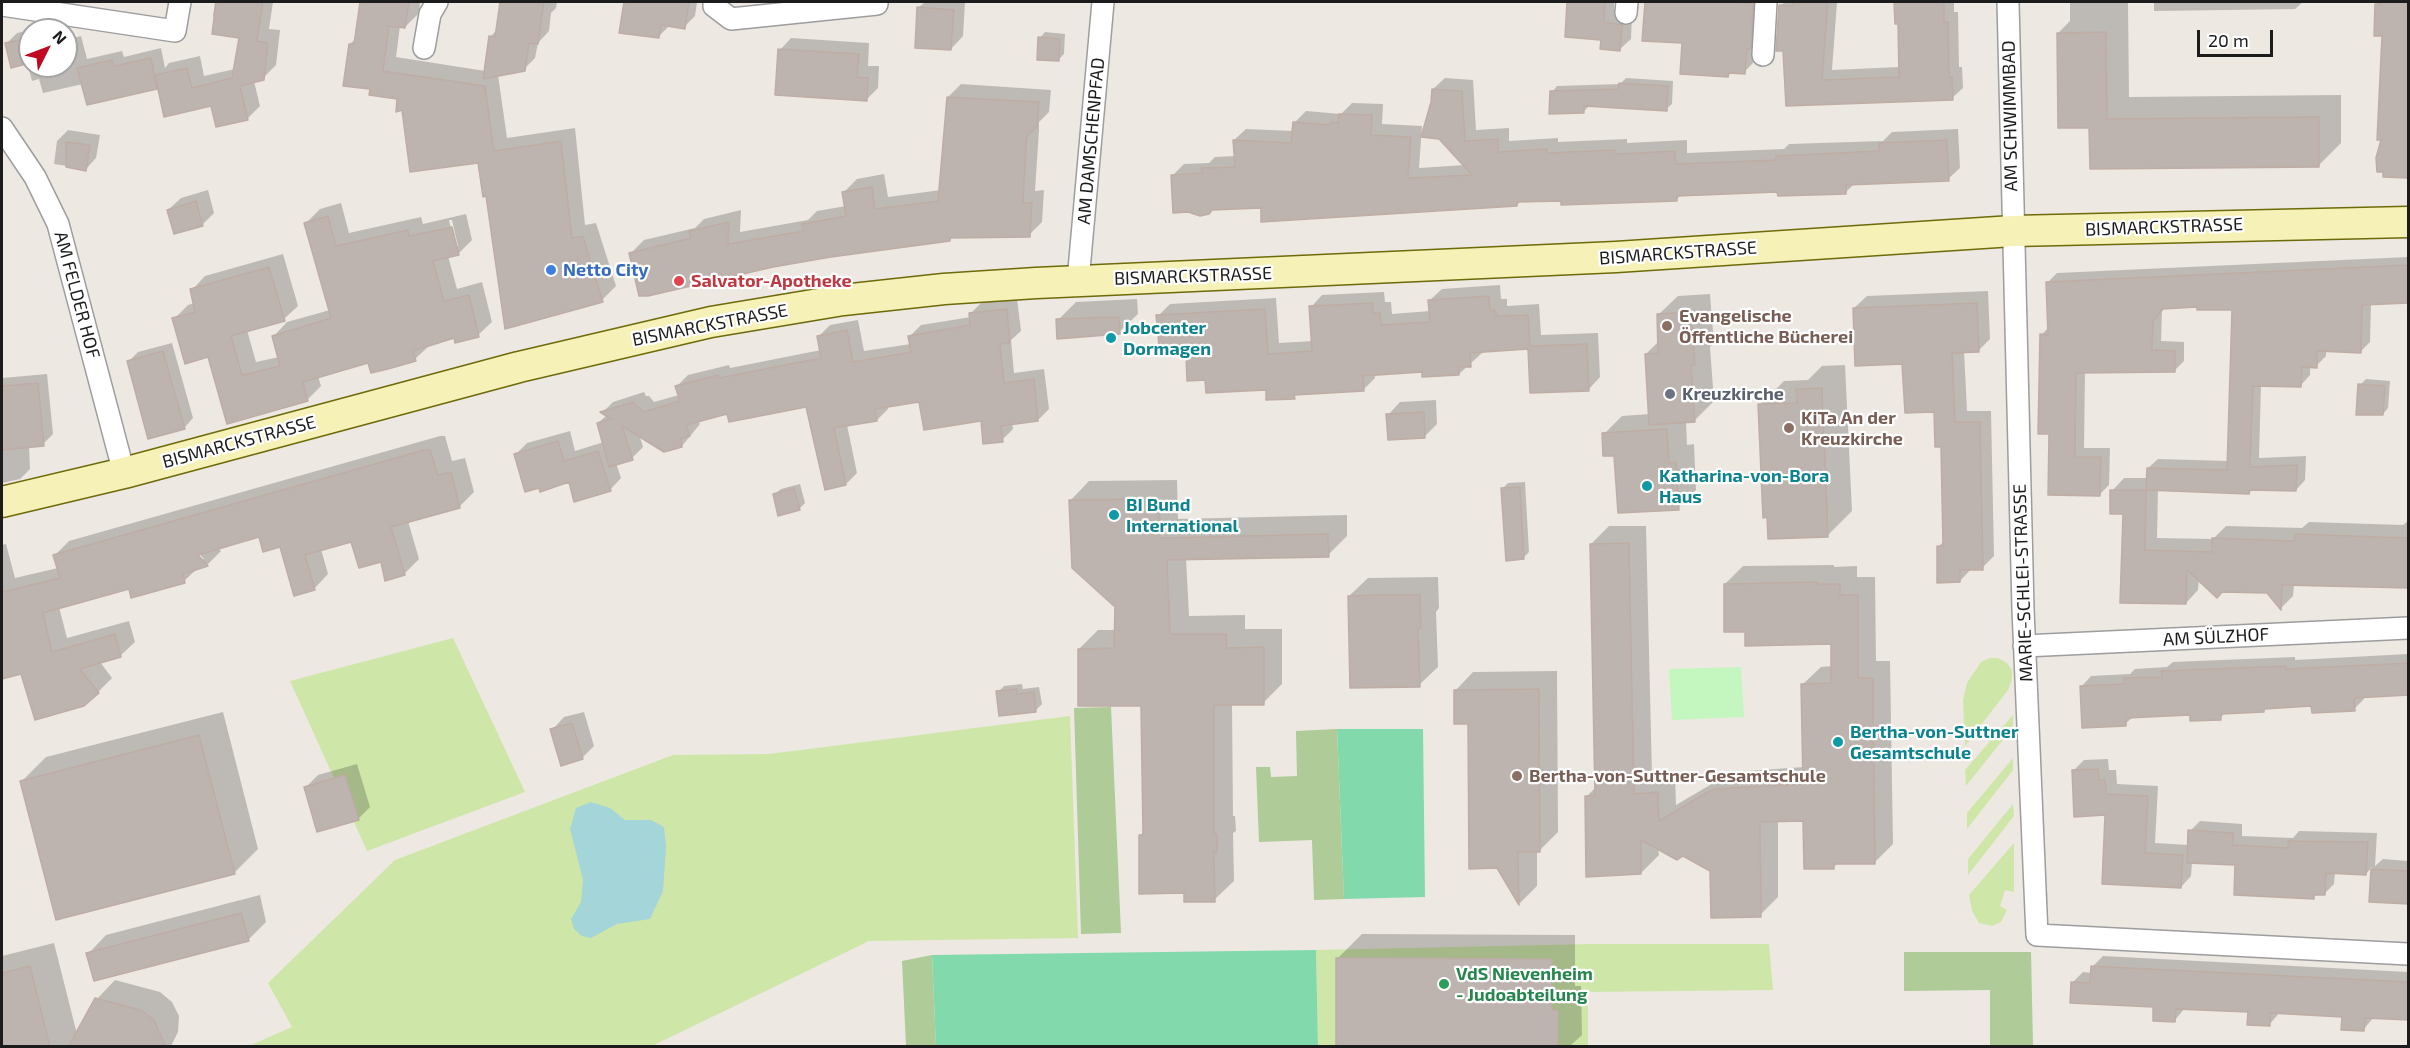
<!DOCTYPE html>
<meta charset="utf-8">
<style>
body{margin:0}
#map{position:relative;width:2410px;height:1048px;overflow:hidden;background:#ede8e2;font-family:"Exo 2",sans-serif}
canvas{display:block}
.frame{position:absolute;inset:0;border:3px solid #1c1c1c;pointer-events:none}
.north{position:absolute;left:18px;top:18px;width:60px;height:60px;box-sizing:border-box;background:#fff;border:2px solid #a4a4a4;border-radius:50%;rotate:48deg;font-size:16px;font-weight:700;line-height:24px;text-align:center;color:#1c1c1c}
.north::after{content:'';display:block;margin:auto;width:21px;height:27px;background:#c00821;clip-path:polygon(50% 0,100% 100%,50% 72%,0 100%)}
.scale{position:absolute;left:2197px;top:30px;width:76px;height:27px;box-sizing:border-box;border:3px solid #1c1c1c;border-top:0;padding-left:8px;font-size:18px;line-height:21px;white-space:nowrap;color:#1c1c1c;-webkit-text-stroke:4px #fff;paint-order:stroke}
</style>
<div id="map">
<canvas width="2410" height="1048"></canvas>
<div class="frame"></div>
<div class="north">N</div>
<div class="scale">20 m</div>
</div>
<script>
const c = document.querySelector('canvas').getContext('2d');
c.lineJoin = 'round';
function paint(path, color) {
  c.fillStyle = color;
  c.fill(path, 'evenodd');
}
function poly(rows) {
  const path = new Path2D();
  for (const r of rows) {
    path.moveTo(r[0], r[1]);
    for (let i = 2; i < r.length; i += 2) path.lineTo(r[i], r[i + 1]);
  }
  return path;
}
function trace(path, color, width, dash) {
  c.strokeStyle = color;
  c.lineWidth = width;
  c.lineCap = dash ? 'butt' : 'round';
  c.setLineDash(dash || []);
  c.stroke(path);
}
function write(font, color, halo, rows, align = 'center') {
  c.font = font + ' "Exo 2",sans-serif';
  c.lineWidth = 4.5;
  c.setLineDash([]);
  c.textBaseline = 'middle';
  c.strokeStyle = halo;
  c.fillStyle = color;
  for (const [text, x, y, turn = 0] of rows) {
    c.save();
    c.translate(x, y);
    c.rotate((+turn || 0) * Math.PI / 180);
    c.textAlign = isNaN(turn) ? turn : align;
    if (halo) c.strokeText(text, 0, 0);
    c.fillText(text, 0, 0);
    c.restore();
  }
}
paint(poly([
 [453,638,525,792,367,851,290,681],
 [1990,658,1998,658,2007,663,2012,670,2012,680,2008,690,1965,746,1963,700,1967,683,1981,662],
 [2013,715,2013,727,1966,786,1965,770],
 [1070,716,1078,938,869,941,652,1046,249,1046,292,1027,268,983,395,860,673,755,769,754],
 [2013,758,2013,770,1967,829,1967,813],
 [2013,804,2014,816,1968,875,1968,859],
 [2014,843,2014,892,2005,890,2000,906,2007,910,2001,922,1992,926,1979,923,1972,911,1969,895],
 [1591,944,1769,944,1773,990,1588,992,1588,1046,1318,1046,1316,950]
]), '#cfe6a9');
paint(poly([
 [1111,707,1121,933,1081,934,1074,708],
 [1337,729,1344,899,1314,900,1312,840,1259,842,1256,767,1270,767,1271,777,1297,776,1296,731],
 [1904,952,2031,952,2033,1046,1990,1046,1990,990,1904,991],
 [932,955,936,1046,906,1046,902,961]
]), '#aecb98');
paint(poly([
 [1741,667,1744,717,1672,720,1669,669]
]), '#c3f7bf');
paint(poly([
 [1337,729,1423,729,1425,897,1344,899],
 [1316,950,1318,1046,936,1046,932,955]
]), '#82daac');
paint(poly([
 [591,802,610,808,625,820,651,820,664,827,666,847,663,891,650,919,617,924,591,938,582,936,574,929,571,919,581,902,583,880,570,829,576,808]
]), '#a4d5d9');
paint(poly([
 [215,2,273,2,269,29,280,30,276,65,263,78,254,81,260,106,248,118,159,86,157,88,83,84,43,93,39,79,32,81,27,62,7,43,17,33,30,30,30,66,66,66,66,40,81,36,87,59,122,51,124,57,161,48,165,68,169,63,200,56,204,76,235,69,240,36,213,16],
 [361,2,420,2,419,13,405,27,400,26,396,57,485,71,490,37,498,29,502,2,557,2,556,8,551,13,549,31,538,43,535,58,524,69,498,75,507,138,575,128,585,225,596,223,616,286,602,300,488,195,480,162,403,108,399,98,371,88,350,44,356,38],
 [640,2,697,2,695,16,684,27,669,26,658,37,636,34],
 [925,2,965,2,963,36,951,49,918,8],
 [1568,2,1614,2,1614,11,1632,15,1631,39,1620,49,1602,38,1566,36],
 [1646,2,1763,2,1755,61,1744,72,1732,71,1728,75,1683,42,1643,40],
 [1785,2,1837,2,1832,70,1900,67,1900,22,1896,4,1898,2,1954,2,1954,12,1958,12,1959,67,1962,67,1963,88,1952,98,1787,105,1780,6],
 [2070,2,2128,2,2129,97,2341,95,2341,143,2318,166,2091,126,2058,33,2070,21],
 [2154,2,2303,2,2295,9,2154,11],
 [2379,2,2408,2,2408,176,2383,138,2383,35,2376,5],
 [1045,32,1065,34,1064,54,1058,60,1040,38],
 [791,38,869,43,868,66,879,66,878,88,866,100,780,50],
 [1445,78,1473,80,1476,130,1509,128,1509,141,1558,138,1558,142,1627,139,1627,143,1687,140,1687,153,1784,149,1789,144,1883,141,1892,132,1958,129,1960,168,1948,179,1855,183,1846,192,1779,191,1681,195,1677,199,1521,201,1517,205,1262,206,1188,210,1172,176,1184,164,1209,163,1215,157,1236,156,1234,140,1246,129,1294,131,1295,122,1306,111,1341,114,1352,103,1383,104,1382,124,1422,126,1419,168,1465,165,1432,102,1433,89],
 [1626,78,1673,81,1672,104,1666,109,1589,106,1583,112,1552,92,1557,86,1620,84],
 [961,84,1051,90,1049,112,1039,122,1039,130,1035,191,1044,190,1042,222,1029,235,952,237,950,240,631,253,644,240,695,228,704,219,741,210,740,232,808,220,817,211,846,206,844,192,857,179,884,174,888,197,941,190,948,97],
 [68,130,100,135,96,158,86,169,54,164,57,141],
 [208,190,214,213,202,225,168,210,181,198],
 [341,203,349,233,421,217,423,224,466,214,472,240,458,254,448,256,457,289,482,282,492,322,478,335,455,337,429,346,415,359,369,361,318,376,321,386,307,400,228,422,209,355,174,319,188,305,195,303,192,290,205,276,283,254,298,306,284,319,247,330,256,362,279,357,274,336,287,322,330,310,306,223,320,209],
 [449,220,452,220,458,246,455,246],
 [2408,257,2408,302,2371,303,2370,342,2360,352,2326,350,2326,356,2316,366,2310,366,2310,375,2301,385,2261,385,2259,458,2306,456,2305,480,2296,490,2252,489,2249,492,2158,489,2157,538,2213,539,2226,526,2302,528,2309,522,2403,525,2408,521,2408,586,2294,584,2293,596,2281,608,2267,592,2199,579,2198,590,2186,603,2122,601,2124,512,2112,491,2124,478,2148,478,2148,468,2158,459,2229,461,2234,308,2199,305,2164,307,2162,309,2161,341,2184,342,2184,361,2174,371,2085,372,2084,448,2110,448,2109,485,2099,495,2051,432,2041,335,2049,327,2048,282,2057,273],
 [1500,285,1501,299,1507,299,1507,306,1539,304,1541,335,1598,333,1600,377,1589,389,1529,347,1482,350,1482,353,1459,374,1423,371,1375,374,1375,378,1363,390,1298,393,1294,397,1267,388,1206,379,1158,316,1170,304,1276,298,1279,343,1313,341,1311,307,1322,295,1384,292,1385,302,1391,302,1392,314,1430,311,1430,300,1442,289],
 [1988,291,1990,339,1978,351,1964,351,1967,411,1991,411,1994,556,1982,568,1972,568,1960,581,1938,547,1944,541,1942,446,1936,410,1904,363,1854,308,1867,296],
 [1710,294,1714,344,1710,347,1714,401,1694,421,1686,421,1687,445,1694,444,1696,490,1678,508,1616,454,1604,434,1622,416,1650,414,1646,354,1659,341,1658,315,1678,296],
 [1017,299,1021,331,1011,340,1014,373,1044,369,1049,409,1038,420,1012,423,1013,429,1002,440,982,419,921,400,887,406,888,409,877,420,847,425,857,473,846,484,808,405,728,412,698,420,700,424,682,446,639,434,643,447,632,458,616,463,621,478,610,490,570,480,516,454,527,443,570,431,575,451,604,442,598,423,607,415,603,412,613,402,644,392,646,396,649,396,654,402,679,395,677,386,688,375,729,365,730,368,821,350,819,336,830,325,858,320,864,351,911,344,910,336,921,325,971,317,971,313,982,302],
 [1137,299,1138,314,1119,332,1058,320,1076,302],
 [172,343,193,418,185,427,149,437,129,361,138,352],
 [1845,365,1852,511,1828,535,1760,405,1784,381,1808,380,1822,366],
 [47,374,53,434,43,444,29,445,30,469,20,479,2,483,2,378],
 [2366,379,2390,381,2388,408,2383,414,2360,385],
 [1436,400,1437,424,1425,436,1388,415,1400,402],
 [440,436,445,436,452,461,465,458,474,492,460,506,408,521,419,559,404,574,352,540,321,549,328,574,314,589,282,545,260,536,218,548,221,551,207,565,198,568,184,581,130,587,59,607,67,638,129,621,135,642,120,656,100,662,112,678,98,692,22,672,2,678,2,545,6,544,15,578,58,568,55,555,69,541],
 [194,548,204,559,200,559],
 [1177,480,1178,519,1347,515,1347,536,1328,555,1186,558,1189,616,1245,615,1245,629,1282,629,1282,684,1263,703,1232,703,1233,816,1235,816,1236,831,1233,833,1234,881,1214,900,1185,892,1140,835,1145,831,1143,704,1079,649,1098,630,1116,630,1117,607,1070,501,1089,481],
 [1525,482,1529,552,1523,558,1502,489,1508,483],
 [800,484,805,503,799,509,775,494,781,489],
 [1609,526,1646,526,1652,776,1675,775,1676,805,1732,772,1804,767,1803,684,1821,667,1833,666,1832,642,1747,631,1725,584,1743,566,1834,565,1834,567,1857,566,1857,577,1875,577,1876,661,1890,661,1893,844,1875,862,1838,863,1833,868,1805,819,1778,820,1778,897,1760,915,1712,871,1683,855,1658,848,1659,855,1641,873,1586,797,1596,787,1591,544],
 [1438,577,1439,608,1436,612,1438,667,1419,685,1349,596,1368,578],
 [2408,654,2408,693,2364,696,2364,699,2354,709,2313,705,2266,708,2264,710,2226,712,2220,718,2192,714,2133,717,2125,724,2081,687,2091,676,2130,674,2135,669,2167,667,2173,662,2295,657,2295,660],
 [1557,671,1558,832,1540,850,1537,851,1537,886,1520,903,1498,867,1469,723,1455,691,1473,672],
 [1022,684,1023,689,1039,687,1042,704,1036,710,998,692,1004,686],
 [223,712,258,849,234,873,22,781,46,757],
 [584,712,594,746,582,758,552,730,564,717],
 [2108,759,2109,770,2116,770,2117,784,2158,786,2155,843,2189,845,2190,831,2200,821,2242,824,2242,836,2293,838,2299,831,2377,833,2375,866,2383,859,2408,861,2408,903,2370,901,2372,867,2366,874,2335,872,2334,884,2325,893,2317,893,2313,897,2237,864,2192,862,2191,876,2181,887,2103,883,2106,814,2073,771,2084,760],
 [357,764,370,807,358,819,306,787,318,775],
 [260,895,266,922,248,940,88,954,106,935],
 [1362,934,1575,935,1575,986,1581,986,1582,1035,1570,1046,1337,1046,1338,958],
 [54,943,80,1046,2,1046,2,956],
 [2103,956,2408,972,2408,1019,2374,1017,2363,1030,2344,1015,2280,1012,2269,1025,2249,1010,2185,1008,2175,1020,2155,1006,2073,982,2083,972,2092,973,2093,966],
 [115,980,160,992,172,1002,179,1016,178,1032,171,1046,88,1046,97,999]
]), '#0003');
const building = poly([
 [216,2,263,2,257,41,268,43,264,80,240,86,248,120,216,127,211,106,164,117,155,75,187,68,192,88,232,78,239,38,212,34,216,2],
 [360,2,409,2,405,28,389,26,383,71,485,86,494,151,561,141,572,238,583,236,603,302,505,329,486,196,483,197,478,163,410,172,402,110,396,112,397,99,369,95,370,89,343,86,349,44,354,44,360,2],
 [500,2,544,2,538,44,529,43,525,71,483,79,489,36,495,37,500,2],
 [624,2,689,2,685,29,661,25,659,38,619,33,624,2],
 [1567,2,1605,2,1604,22,1622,25,1620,51,1600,49,1601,40,1565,37,1567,2],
 [1645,2,1741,2,1753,4,1751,49,1747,49,1745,74,1729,73,1728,77,1680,74,1682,43,1642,41,1645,2],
 [1793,2,1828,2,1822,80,1899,77,1898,24,1895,24,1894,2,1944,2,1944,22,1948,22,1949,77,1952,77,1953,100,1786,106,1783,51,1776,51,1779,5,1793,6,1793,2],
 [2382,2,2409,2,2409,178,2383,177,2383,172,2377,172,2376,158,2381,140,2377,140,2382,36,2374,36,2375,4,2382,4,2382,2],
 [917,7,954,10,951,50,915,48,917,7],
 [2106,32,2107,119,2319,117,2319,167,2090,169,2089,128,2058,128,2057,33,2106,32],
 [1038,37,1060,39,1059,61,1037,60,1038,37],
 [28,38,30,63,11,68,5,43,28,38],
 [778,49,859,54,857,77,868,78,867,101,775,95,778,49],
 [151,58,157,89,87,105,77,68,112,60,114,66,151,58],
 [1619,83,1668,86,1667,111,1584,106,1584,113,1549,114,1550,91,1618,89,1619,83],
 [1432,89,1462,91,1465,141,1498,139,1498,152,1547,149,1547,153,1615,150,1616,154,1675,151,1676,164,1776,160,1776,156,1879,151,1879,143,1947,140,1949,181,1846,185,1846,194,1778,196,1777,192,1677,196,1677,201,1561,205,1561,201,1517,202,1517,206,1261,222,1261,208,1212,210,1209,214,1200,216,1188,212,1173,213,1171,175,1202,173,1201,168,1235,167,1233,140,1291,143,1293,122,1331,125,1331,122,1338,123,1339,114,1372,115,1371,135,1411,137,1408,178,1472,175,1439,139,1421,137,1431,102,1432,89],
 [947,97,1039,102,1037,127,1027,136,1026,145,1023,203,1032,203,1030,237,950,238,950,241,831,257,773,267,648,296,639,296,629,253,691,238,689,231,729,222,728,244,804,231,802,224,846,216,842,192,872,187,875,209,938,201,947,97],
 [66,142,90,145,86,171,66,167,66,142],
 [196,201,203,226,174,234,167,210,196,201],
 [328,216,336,246,408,230,409,236,452,227,459,255,433,261,444,301,469,295,479,337,455,343,454,338,413,351,416,361,388,369,371,373,368,363,303,382,308,401,227,424,208,357,185,364,172,318,195,312,190,289,269,267,285,321,231,336,242,375,280,366,272,336,331,318,304,223,328,216],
 [2409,265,2409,303,2362,305,2361,353,2317,351,2317,368,2302,367,2301,387,2253,386,2250,467,2297,465,2296,491,2250,490,2249,494,2146,490,2147,468,2227,470,2232,310,2197,310,2197,307,2163,309,2153,321,2152,350,2175,351,2175,372,2076,373,2075,457,2101,457,2100,496,2048,495,2049,434,2038,434,2040,334,2048,335,2046,282,2409,265],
 [1489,296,1490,311,1496,310,1496,316,1528,315,1530,346,1587,344,1589,391,1530,393,1528,349,1470,353,1471,367,1459,367,1459,375,1422,377,1422,372,1363,376,1364,391,1294,395,1295,399,1266,400,1266,390,1206,393,1205,380,1187,381,1186,355,1160,356,1156,315,1265,309,1268,354,1312,351,1309,306,1373,303,1373,313,1380,313,1381,325,1430,322,1428,300,1489,296],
 [1977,303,1979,352,1952,353,1955,422,1980,422,1983,570,1960,570,1960,582,1937,583,1937,546,1943,546,1941,447,1935,447,1934,412,1905,413,1902,364,1855,366,1853,308,1977,303],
 [1007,309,1010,343,1000,344,1004,383,1034,379,1038,421,1001,426,1003,442,983,444,981,421,924,430,919,402,875,409,877,421,834,428,846,485,825,490,806,407,729,422,727,414,686,425,690,436,681,439,682,447,664,452,622,426,633,460,609,467,597,423,611,419,600,412,634,402,635,406,637,406,643,412,680,401,675,386,718,375,719,378,821,358,817,336,847,330,853,362,911,352,908,336,970,325,969,313,1007,309],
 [1691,312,1695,365,1691,365,1695,422,1649,425,1645,354,1658,353,1657,314,1691,312],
 [1119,317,1120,334,1057,339,1056,319,1119,317],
 [163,351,185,429,148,439,127,361,163,351],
 [38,383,44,446,2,450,2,386,38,383],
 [2358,384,2385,386,2383,415,2356,415,2358,384],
 [1822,388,1828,537,1768,539,1767,517,1763,518,1758,404,1797,403,1796,389,1822,388],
 [1424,412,1425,438,1388,440,1386,414,1424,412],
 [1667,429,1669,463,1676,462,1679,510,1618,513,1614,456,1603,456,1602,433,1667,429],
 [558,441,564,461,598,451,611,491,574,502,569,482,540,492,539,488,525,492,514,454,558,441],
 [424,450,430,450,438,475,451,472,460,508,391,527,405,575,385,581,381,562,359,568,351,542,305,555,315,590,294,596,280,547,263,552,259,537,198,555,208,566,183,574,185,583,131,598,129,589,43,613,52,652,115,634,121,657,80,669,99,693,84,706,35,720,21,674,2,679,2,592,60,578,53,555,424,450],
 [1520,487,1524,559,1506,561,1501,488,1520,487],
 [794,488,800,510,778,516,773,494,794,488],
 [2110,490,2146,490,2145,550,2212,552,2212,538,2294,541,2295,534,2409,538,2409,588,2282,585,2281,610,2267,593,2222,592,2217,598,2187,570,2186,604,2120,603,2123,514,2110,514,2110,490],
 [1159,499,1160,538,1328,534,1329,557,1167,560,1170,634,1226,634,1227,648,1264,647,1264,705,1214,705,1214,834,1217,834,1217,852,1214,852,1215,902,1184,902,1184,893,1139,894,1139,835,1143,835,1141,706,1078,706,1078,649,1114,648,1115,607,1072,568,1069,500,1159,499],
 [1629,543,1634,794,1658,792,1659,821,1713,789,1803,784,1801,684,1831,683,1831,644,1745,646,1745,632,1724,632,1724,584,1817,582,1817,584,1840,584,1840,595,1858,595,1858,678,1873,678,1875,864,1834,864,1834,869,1804,869,1803,821,1760,822,1761,917,1711,918,1710,871,1683,856,1677,860,1641,840,1641,874,1586,877,1585,796,1595,796,1590,544,1629,543],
 [1377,595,1420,595,1421,628,1418,628,1420,687,1350,688,1348,596,1377,595],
 [2409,663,2409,695,2354,698,2355,711,2312,713,2311,706,2264,709,2264,712,2221,714,2221,720,2190,721,2190,715,2126,718,2126,726,2082,728,2080,686,2124,684,2124,678,2162,677,2161,671,2286,666,2286,669,2409,663],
 [1017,689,1017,694,1034,692,1036,712,999,716,996,691,1017,689],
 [1539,689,1540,852,1518,852,1519,905,1497,868,1469,869,1468,724,1454,724,1454,690,1539,689],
 [572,723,583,759,561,766,550,729,572,723],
 [199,735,235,874,56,920,20,781,199,735],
 [2098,769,2099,780,2105,780,2107,794,2148,796,2145,853,2183,855,2181,888,2102,884,2105,815,2074,817,2072,770,2098,769],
 [345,775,359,820,317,832,304,787,345,775],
 [2188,830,2233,833,2233,845,2288,848,2288,841,2368,842,2366,875,2326,873,2325,895,2314,895,2314,899,2234,895,2235,865,2187,863,2188,830],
 [2371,869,2409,871,2409,904,2369,902,2371,869],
 [241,913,249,941,94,981,86,953,241,913],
 [1336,958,1552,959,1552,1010,1558,1010,1558,1047,1336,1047,1336,958],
 [30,966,50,1047,2,1047,2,973,30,966],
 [2091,966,2409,982,2409,1020,2365,1018,2364,1031,2341,1030,2342,1017,2270,1013,2270,1026,2247,1025,2248,1012,2176,1009,2175,1022,2153,1021,2153,1007,2070,1003,2071,982,2090,983,2091,966],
 [95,998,141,1010,154,1020,166,1047,68,1047,95,998]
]);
paint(building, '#bdb3af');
trace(building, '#beada5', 1.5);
const street = poly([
 [714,2,714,6,731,19,877,4],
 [2008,2,2023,609,2037,935,2408,954],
 [2,5,175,31,180,2],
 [1626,13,1627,2],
 [424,48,430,14,437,2],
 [1763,55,1766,2],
 [2,128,35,177,58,224,124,473],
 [1078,281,1103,2],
 [2024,646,2408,628]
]);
const secondary = poly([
 [2,502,124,473,519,367,711,322,843,300,944,289,1036,283,1616,257,2013,231,2408,222]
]);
trace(street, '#9d9d9d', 24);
trace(secondary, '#6d6a09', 33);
trace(street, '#fff', 21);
trace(secondary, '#f6f1b7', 30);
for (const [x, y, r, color] of [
 [551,270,6,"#3f7fe0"],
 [679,281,6,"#e0444e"],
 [1667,326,6,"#8d6e63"],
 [1111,338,6,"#0f9aa8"],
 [1670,394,6,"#6b7280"],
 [1789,428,6,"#8d6e63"],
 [1647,486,6,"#0f9aa8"],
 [1114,515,6,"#0f9aa8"],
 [1838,742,6,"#0f9aa8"],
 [1517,776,6,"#8d6e63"],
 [1444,984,6,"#2e9e5b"]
]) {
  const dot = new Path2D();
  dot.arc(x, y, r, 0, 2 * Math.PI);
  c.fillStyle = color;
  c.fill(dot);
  trace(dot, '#fff', 2);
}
write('18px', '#1c1c1c', '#fff', [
 ["AM SCHWIMMBAD",2010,116,-91],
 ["AM DAMSCHENPFAD",1091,141,-85],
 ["BISMARCKSTRASSE",2164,227,-2],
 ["BISMARCKSTRASSE",1678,253,-4],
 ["BISMARCKSTRASSE",1193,276,-2],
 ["AM FELDER HOF",77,295,75],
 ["BISMARCKSTRASSE",710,325,-11],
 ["BISMARCKSTRASSE",239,442,-15],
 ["MARIE-SCHLEI-STRASSE",2023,583,-92],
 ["AM SÜLZHOF",2216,637,-3]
]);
write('bold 18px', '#366cbe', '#fff', [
 ["Netto City",563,270]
], 'left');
write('bold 18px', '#be3a42', '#fff', [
 ["Salvator-Apotheke",691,281]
], 'left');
write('bold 18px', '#785e54', '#fff', [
 ["Evangelische",1679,316],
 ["Öffentliche Bücherei",1679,337],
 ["KiTa An der",1801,418],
 ["Kreuzkirche",1801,439],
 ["Bertha-von-Suttner-Gesamtschule",1529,776]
], 'left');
write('bold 18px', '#0d838f', '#fff', [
 ["Jobcenter",1123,328],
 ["Dormagen",1123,349],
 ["Katharina-von-Bora",1659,476],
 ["Haus",1659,497],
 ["BI Bund",1126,505],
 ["International",1126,526],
 ["Bertha-von-Suttner",1850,732],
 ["Gesamtschule",1850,753]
], 'left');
write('bold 18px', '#5b616d', '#fff', [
 ["Kreuzkirche",1682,394]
], 'left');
write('bold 18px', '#27864d', '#fff', [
 ["VdS Nievenheim",1456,974],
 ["- Judoabteilung",1456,995]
], 'left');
</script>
